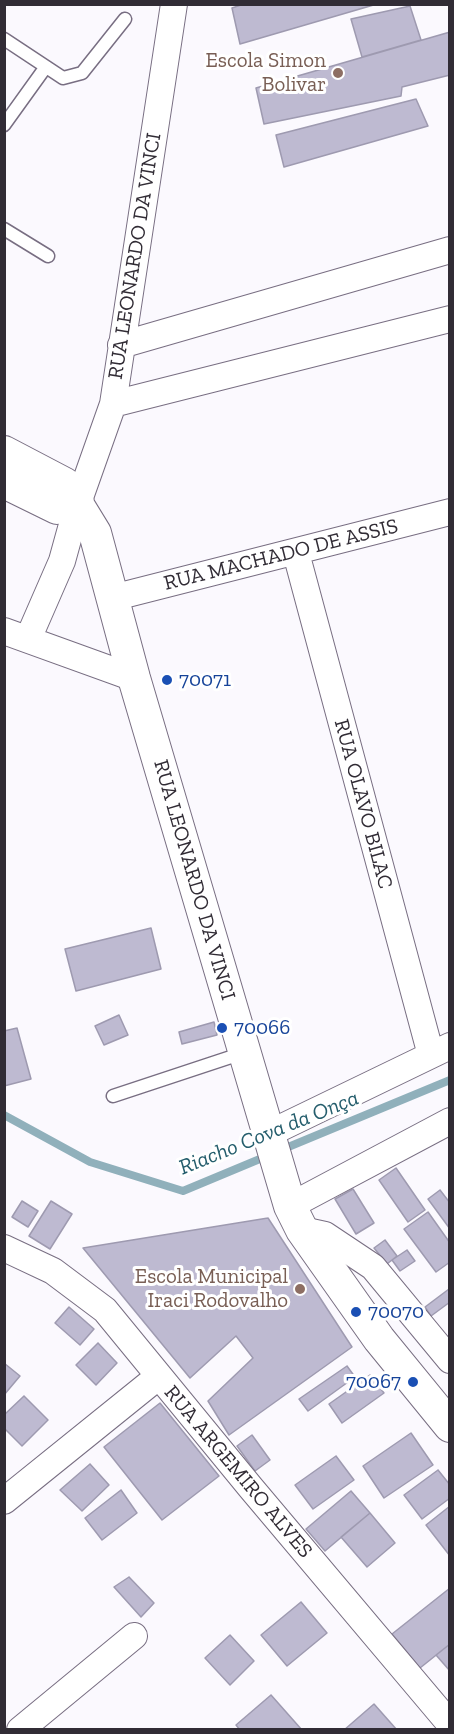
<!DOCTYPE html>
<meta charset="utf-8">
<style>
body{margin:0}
#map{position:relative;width:454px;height:1734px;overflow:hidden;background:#fbf9fe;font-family:"Zilla Slab",serif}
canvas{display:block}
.frame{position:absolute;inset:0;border:6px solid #312c35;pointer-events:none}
</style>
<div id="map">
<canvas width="454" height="1734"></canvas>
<div class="frame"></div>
</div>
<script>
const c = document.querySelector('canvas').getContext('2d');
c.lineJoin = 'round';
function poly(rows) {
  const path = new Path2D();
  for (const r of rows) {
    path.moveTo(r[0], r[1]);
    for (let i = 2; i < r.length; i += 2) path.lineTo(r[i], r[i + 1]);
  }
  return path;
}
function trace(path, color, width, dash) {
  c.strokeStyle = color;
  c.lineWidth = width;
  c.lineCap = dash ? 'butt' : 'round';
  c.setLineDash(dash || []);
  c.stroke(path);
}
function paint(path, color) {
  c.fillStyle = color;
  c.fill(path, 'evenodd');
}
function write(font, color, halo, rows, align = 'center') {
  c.font = font + ' "Zilla Slab",serif';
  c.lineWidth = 6;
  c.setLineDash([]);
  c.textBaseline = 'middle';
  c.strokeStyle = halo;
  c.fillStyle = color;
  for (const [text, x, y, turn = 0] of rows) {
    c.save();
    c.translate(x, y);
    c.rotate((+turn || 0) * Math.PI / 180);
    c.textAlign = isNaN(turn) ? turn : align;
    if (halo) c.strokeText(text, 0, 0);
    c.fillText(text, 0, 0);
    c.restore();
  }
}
trace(poly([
 [4,1115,90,1162,183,1191,267,1156],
 [281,1150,450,1080]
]), '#90b0bb', 8);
const building = poly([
 [244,4,377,4,240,44,232,8,244,4],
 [410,6,421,40,362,57,351,19,410,6],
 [450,32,450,75,402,87,401,96,264,124,256,88,450,32],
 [416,99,428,126,284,167,276,135,416,99],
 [151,928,161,969,76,991,65,949,151,928],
 [119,1015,128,1035,104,1045,95,1026,119,1015],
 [214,1022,217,1035,182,1044,179,1032,214,1022],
 [17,1028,31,1079,4,1086,4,1031,17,1028],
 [396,1168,425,1210,408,1222,379,1180,396,1168],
 [353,1189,374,1223,356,1234,335,1199,353,1189],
 [440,1190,450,1203,450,1229,428,1199,440,1190],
 [22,1201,38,1211,28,1227,12,1217,22,1201],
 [51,1201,72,1214,50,1249,29,1236,51,1201],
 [428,1212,450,1243,450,1262,436,1272,404,1229,428,1212],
 [268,1218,352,1347,229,1435,208,1401,253,1358,236,1336,190,1378,83,1248,268,1218],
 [385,1240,397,1256,387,1264,374,1248,385,1240],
 [407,1250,415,1261,400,1271,392,1260,407,1250],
 [449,1289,450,1302,431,1316,425,1307,449,1289],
 [69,1307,94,1329,80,1345,55,1323,69,1307],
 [98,1343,117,1363,96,1385,76,1365,98,1343],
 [4,1363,20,1376,4,1395,4,1363],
 [347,1366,355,1377,308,1411,299,1399,347,1366],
 [370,1375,384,1393,342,1423,329,1404,370,1375],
 [24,1396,48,1420,22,1446,4,1428,4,1415,24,1396],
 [160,1403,219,1476,162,1520,104,1447,160,1403],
 [411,1433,433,1465,384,1498,363,1466,411,1433],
 [252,1435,270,1460,255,1471,237,1446,252,1435],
 [336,1456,354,1480,313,1509,295,1485,336,1456],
 [90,1464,109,1485,82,1511,60,1490,90,1464],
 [438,1470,450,1485,450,1498,422,1519,404,1495,438,1470],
 [121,1490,137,1513,102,1540,85,1518,121,1490],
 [351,1491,370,1513,325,1551,306,1529,351,1491],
 [450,1506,450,1556,426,1525,450,1506],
 [370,1513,395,1543,367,1567,341,1537,370,1513],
 [129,1577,154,1603,141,1617,114,1587,129,1577],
 [450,1588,450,1644,420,1668,392,1634,450,1588],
 [301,1602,327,1633,287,1666,261,1635,301,1602],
 [230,1635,254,1661,230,1685,205,1658,230,1635],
 [450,1644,450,1671,436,1655,450,1644],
 [271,1695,302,1730,240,1730,236,1725,271,1695],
 [374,1704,397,1730,344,1730,374,1704]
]);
paint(building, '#bebad1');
trace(building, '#9e9ab0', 1.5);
const service = poly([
 [4,39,63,78,82,73,125,19],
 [4,125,45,68],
 [4,229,48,256],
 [113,1096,243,1053]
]);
const minor = poly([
 [121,345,450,250],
 [113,404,450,319],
 [296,553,431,1055],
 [112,598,450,512],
 [4,631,134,678],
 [28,639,62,561,78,503,113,404,174,4],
 [268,1134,450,1046],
 [290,1206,450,1121],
 [302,1230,325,1235,373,1267,450,1360],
 [4,1248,53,1271,105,1310,251,1488,450,1724],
 [4,1501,159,1376],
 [20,1730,134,1636]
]);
const tertiary = poly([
 [4,452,65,484,95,533,134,678,290,1206,302,1230,379,1339,450,1426],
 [4,482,57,508,78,503]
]);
trace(service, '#786e82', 15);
trace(minor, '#786e82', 28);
trace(tertiary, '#786e82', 34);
trace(service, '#fff', 12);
trace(minor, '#fff', 26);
trace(tertiary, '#fff', 32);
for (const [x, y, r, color] of [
 [338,73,6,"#8d6e63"],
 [167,680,6,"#1a4fb4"],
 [222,1028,6,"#1a4fb4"],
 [300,1289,6,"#8d6e63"],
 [356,1312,6,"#1a4fb4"],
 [413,1382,6,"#1a4fb4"]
]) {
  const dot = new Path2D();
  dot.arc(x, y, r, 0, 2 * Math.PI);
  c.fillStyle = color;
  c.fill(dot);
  trace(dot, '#fff', 2);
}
write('21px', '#785e54', '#fff', [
 ["Escola Simon",326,61],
 ["Bolivar",326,85],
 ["Escola Municipal",288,1277],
 ["Iraci Rodovalho",288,1301]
], 'right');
write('21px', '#312c35', '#fff', [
 ["RUA LEONARDO DA VINCI",135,256,-81],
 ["RUA MACHADO DE ASSIS",281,555,-14],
 ["RUA OLAVO BILAC",363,804,75],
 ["RUA LEONARDO DA VINCI",194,880,74],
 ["RUA ARGEMIRO ALVES",238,1472,50]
]);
write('21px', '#164399', '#fff', [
 ["70071",179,680],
 ["70066",234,1028],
 ["70070",368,1312],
 ["70067",401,1382,"right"]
], 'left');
write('italic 22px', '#245d6c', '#fff', [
 ["Riacho Cova da Onça",269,1133,-22]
]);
</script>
